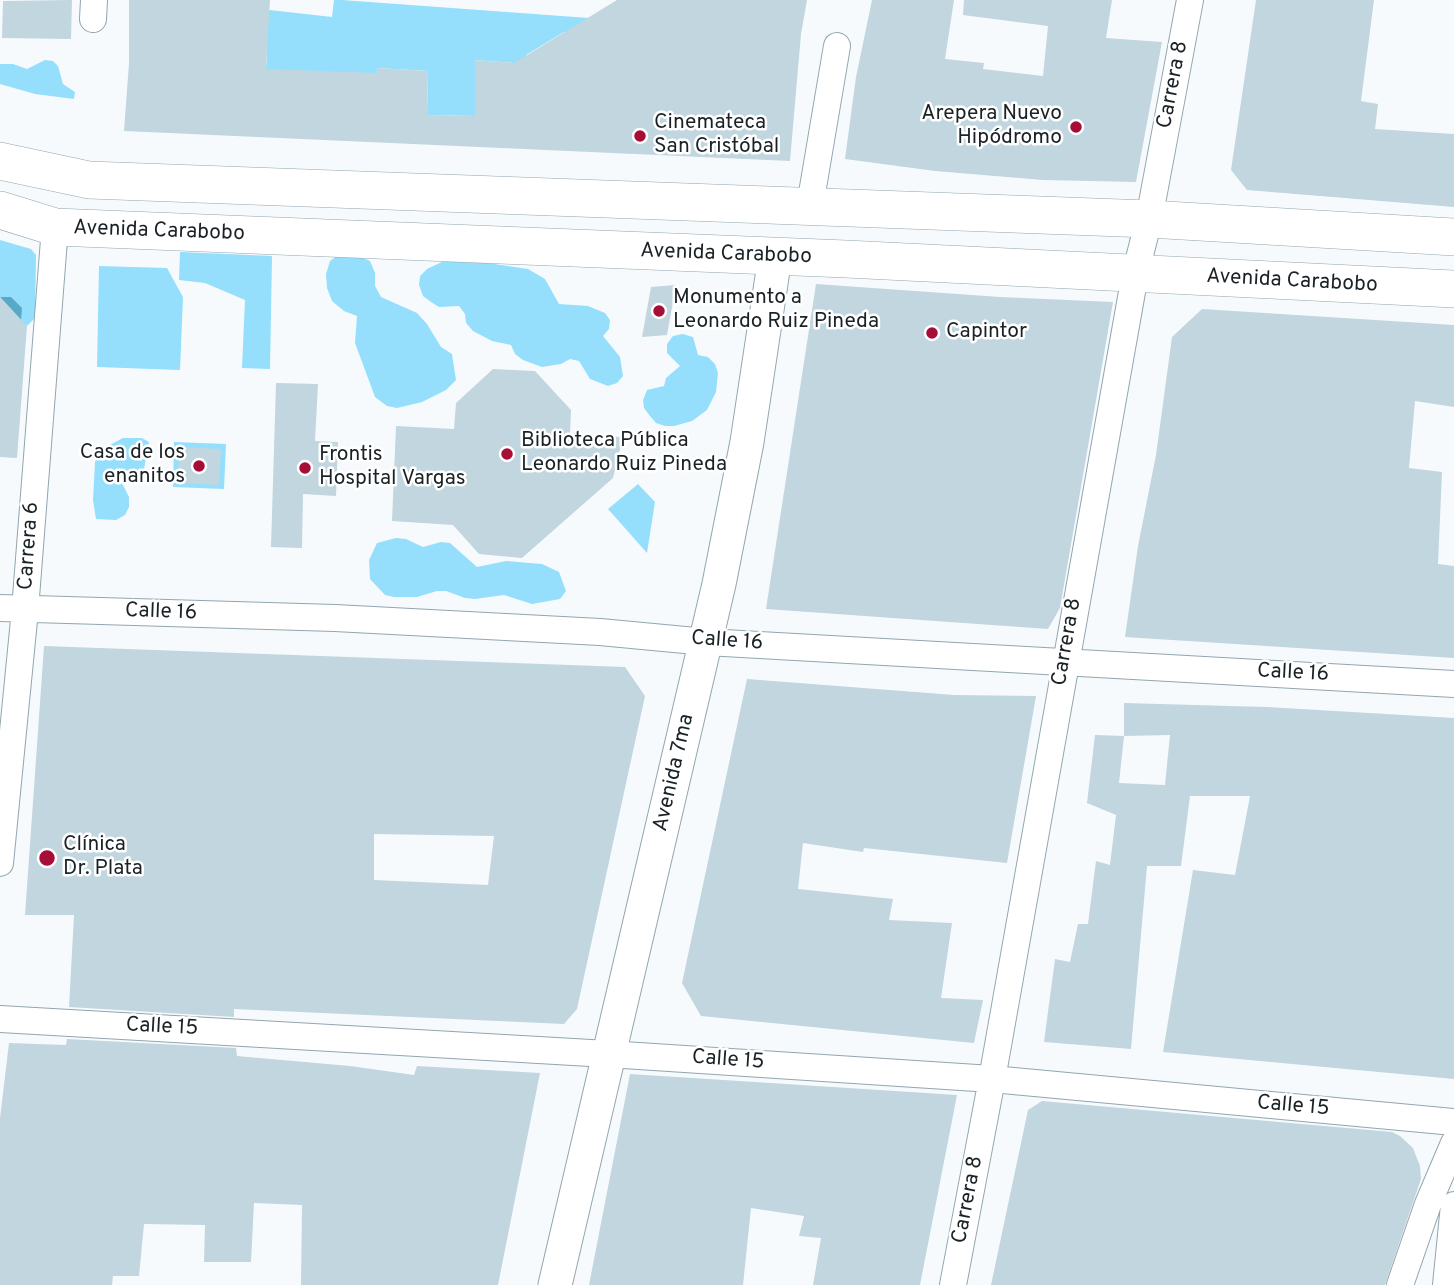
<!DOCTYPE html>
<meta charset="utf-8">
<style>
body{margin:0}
canvas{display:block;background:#f6fafc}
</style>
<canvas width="1454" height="1285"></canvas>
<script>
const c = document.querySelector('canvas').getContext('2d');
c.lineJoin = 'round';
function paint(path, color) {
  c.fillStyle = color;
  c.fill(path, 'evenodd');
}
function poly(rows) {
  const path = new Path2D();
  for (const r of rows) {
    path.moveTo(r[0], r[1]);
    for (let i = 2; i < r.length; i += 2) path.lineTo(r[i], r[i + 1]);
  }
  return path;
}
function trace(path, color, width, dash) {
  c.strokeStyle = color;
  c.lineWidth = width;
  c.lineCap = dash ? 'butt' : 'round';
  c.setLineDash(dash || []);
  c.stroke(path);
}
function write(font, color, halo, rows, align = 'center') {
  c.font = font + ' Overpass,sans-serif';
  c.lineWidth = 5;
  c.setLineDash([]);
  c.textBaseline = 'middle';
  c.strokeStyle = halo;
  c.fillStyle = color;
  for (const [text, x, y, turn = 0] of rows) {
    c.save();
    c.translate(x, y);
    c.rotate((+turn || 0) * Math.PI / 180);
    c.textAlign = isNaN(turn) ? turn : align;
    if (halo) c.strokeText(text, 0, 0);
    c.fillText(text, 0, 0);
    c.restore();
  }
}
paint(poly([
 [334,0,342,0,589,18,583,33,564,32,526,55,526,64,475,60,475,116,427,115,428,71,377,68,376,105,266,70,267,51,234,6,332,17],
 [45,60,53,61,58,66,63,84,75,92,74,99,35,94,0,84,0,64,13,64,27,69],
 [0,240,31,249,36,255,35,318,27,326,0,306],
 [180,252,272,256,270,369,242,368,245,300,205,283,179,280],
 [338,255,356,255,370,261,375,273,375,286,381,297,417,313,427,324,441,347,452,354,456,380,446,390,422,402,397,408,387,406,375,397,355,343,357,316,344,311,332,301,327,288,326,274,330,261],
 [461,259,528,269,545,279,559,304,588,306,605,313,610,320,609,329,603,336,620,357,623,376,617,383,608,386,590,379,579,361,570,359,561,364,542,367,523,360,515,354,511,345,492,341,473,331,466,323,465,314,459,306,439,307,431,302,423,296,419,285,420,276,427,269,442,262],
 [99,266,167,268,183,297,180,370,97,367],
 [683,334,693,337,698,355,708,357,715,364,718,373,716,392,707,410,692,421,674,426,665,426,656,423,650,416,644,408,643,400,647,390,664,386,666,378,680,366,667,353,667,344,673,336],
 [123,438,142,438,149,442,144,469,138,476,120,479,129,497,129,507,125,515,116,520,96,519,93,500,95,462,98,454,106,447],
 [174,442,226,444,224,489,173,487],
 [638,484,655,502,647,553,608,509],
 [396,538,406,539,423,547,441,542,450,543,477,567,506,561,542,564,559,572,566,591,560,599,532,604,504,595,475,599,465,598,446,591,437,591,417,597,394,597,385,595,370,579,369,560,377,543]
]), '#95dffd');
paint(poly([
 [0,297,11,297,22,308,21,320]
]), '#58a8c7');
paint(poly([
 [72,0,71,39,2,38,3,1],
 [129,0,270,0,266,69,377,73,377,68,428,71,427,115,475,116,475,60,514,63,617,0,807,0,801,34,790,161,124,131,129,63],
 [872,0,954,0,945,59,984,63,983,69,1043,76,1048,26,963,15,964,0,1112,0,1106,38,1162,42,1136,182,1043,180,935,171,845,159,856,77],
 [1256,0,1374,0,1361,101,1378,104,1375,129,1454,134,1454,207,1247,190,1231,170],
 [816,284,1000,297,1113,302,1060,608,1048,629,766,609],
 [676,285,667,335,642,337,651,287],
 [0,297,27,326,17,458,0,457],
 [1202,309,1454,325,1454,407,1415,401,1409,468,1442,472,1438,564,1454,566,1454,658,1125,637,1138,546,1156,455,1172,337],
 [493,369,535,371,571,410,570,435,623,437,613,478,522,558,479,554,453,525,392,521,396,426,454,429,456,403],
 [276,383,318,384,315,441,338,442,336,496,303,494,302,548,271,547],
 [179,447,221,449,219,485,178,483],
 [44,646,625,667,645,696,577,1009,564,1024,234,1009,234,1017,69,1007,74,915,25,915],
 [374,834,494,836,488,885,374,880],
 [747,679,954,695,1036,696,1007,863,864,848,863,852,803,843,798,889,893,899,889,920,952,923,941,998,983,1000,974,1043,701,1016,682,983],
 [1124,703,1267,707,1454,718,1454,1079,1163,1052,1193,870,1235,875,1250,796,1190,796,1181,866,1147,866,1131,1049,1044,1042,1055,959,1070,962,1078,924,1088,924,1096,861,1110,865,1116,815,1087,803,1095,735,1124,736],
 [1170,735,1165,785,1119,783,1124,736],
 [67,1039,236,1048,237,1056,350,1066,414,1075,417,1066,540,1073,498,1285,301,1285,302,1205,254,1203,251,1262,204,1262,205,1225,144,1224,139,1276,113,1276,112,1285,0,1285,0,1118,9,1043,66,1045],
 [630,1074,957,1095,920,1285,813,1285,821,1238,799,1236,804,1216,751,1208,743,1285,589,1285],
 [1042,1101,1392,1132,1400,1136,1413,1148,1420,1166,1421,1179,1385,1285,991,1285,1028,1110]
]), '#c1d6df');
const minor = poly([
 [93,19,94,0],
 [810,205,837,46],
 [0,608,335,618,600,632,706,642,1454,684],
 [0,863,25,610,55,227],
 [0,1019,608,1054,992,1079,1454,1122],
 [953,1285,992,1079,1135,275,1149,219,1190,0],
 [1400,1285,1428,1204,1454,1143],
 [1446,1285,1454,1205]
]);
const tertiary = poly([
 [555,1285,719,584,747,442,775,257]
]);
const secondary = poly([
 [0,161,89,180,1149,219,1454,237],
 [0,210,55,227,846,259,1454,289]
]);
trace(minor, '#92a6af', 28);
trace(tertiary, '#92a6af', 35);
trace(secondary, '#92a6af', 38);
trace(minor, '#fff', 26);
trace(tertiary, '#fff', 33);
trace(secondary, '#fff', 37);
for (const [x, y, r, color] of [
 [1076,127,7,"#a70e37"],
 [640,136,7,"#a70e37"],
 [659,311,7,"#a70e37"],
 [932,333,7,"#a70e37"],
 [507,454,7,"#a70e37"],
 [199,466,7,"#a70e37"],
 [305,468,7,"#a70e37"],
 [47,858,9,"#a70e37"]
]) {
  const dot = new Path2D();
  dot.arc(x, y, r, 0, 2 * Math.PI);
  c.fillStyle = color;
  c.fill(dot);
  trace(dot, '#fff', 2.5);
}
write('21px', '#1a2226', '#fff', [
 ["Carrera 8",1174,85,-79],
 ["Avenida Carabobo",159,232,2],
 ["Avenida Carabobo",726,255,2],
 ["Avenida Carabobo",1292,282,3],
 ["Carrera 6",30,546,-86],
 ["Calle 16",161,613,2],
 ["Calle 16",727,642,4],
 ["Carrera 8",1068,642,-80],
 ["Calle 16",1293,674,3],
 ["Avenida 7ma",675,773,-77],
 ["Calle 15",162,1028,3],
 ["Calle 15",728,1061,4],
 ["Calle 15",1293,1107,5],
 ["Carrera 8",969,1200,-79]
]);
write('21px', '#1a2226', '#fff', [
 ["Arepera Nuevo",1062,115,"right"],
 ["Hipódromo",1062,139,"right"],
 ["Cinemateca",654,124],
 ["San Cristóbal",654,148],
 ["Monumento a",673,299],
 ["Leonardo Ruiz Pineda",673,323],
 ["Capintor",946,333],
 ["Biblioteca Pública",521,442],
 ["Leonardo Ruiz Pineda",521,466],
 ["Casa de los",185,454,"right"],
 ["enanitos",185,478,"right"],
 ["Frontis",319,456],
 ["Hospital Vargas",319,480],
 ["Clínica",63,846],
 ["Dr. Plata",63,870]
], 'left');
</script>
